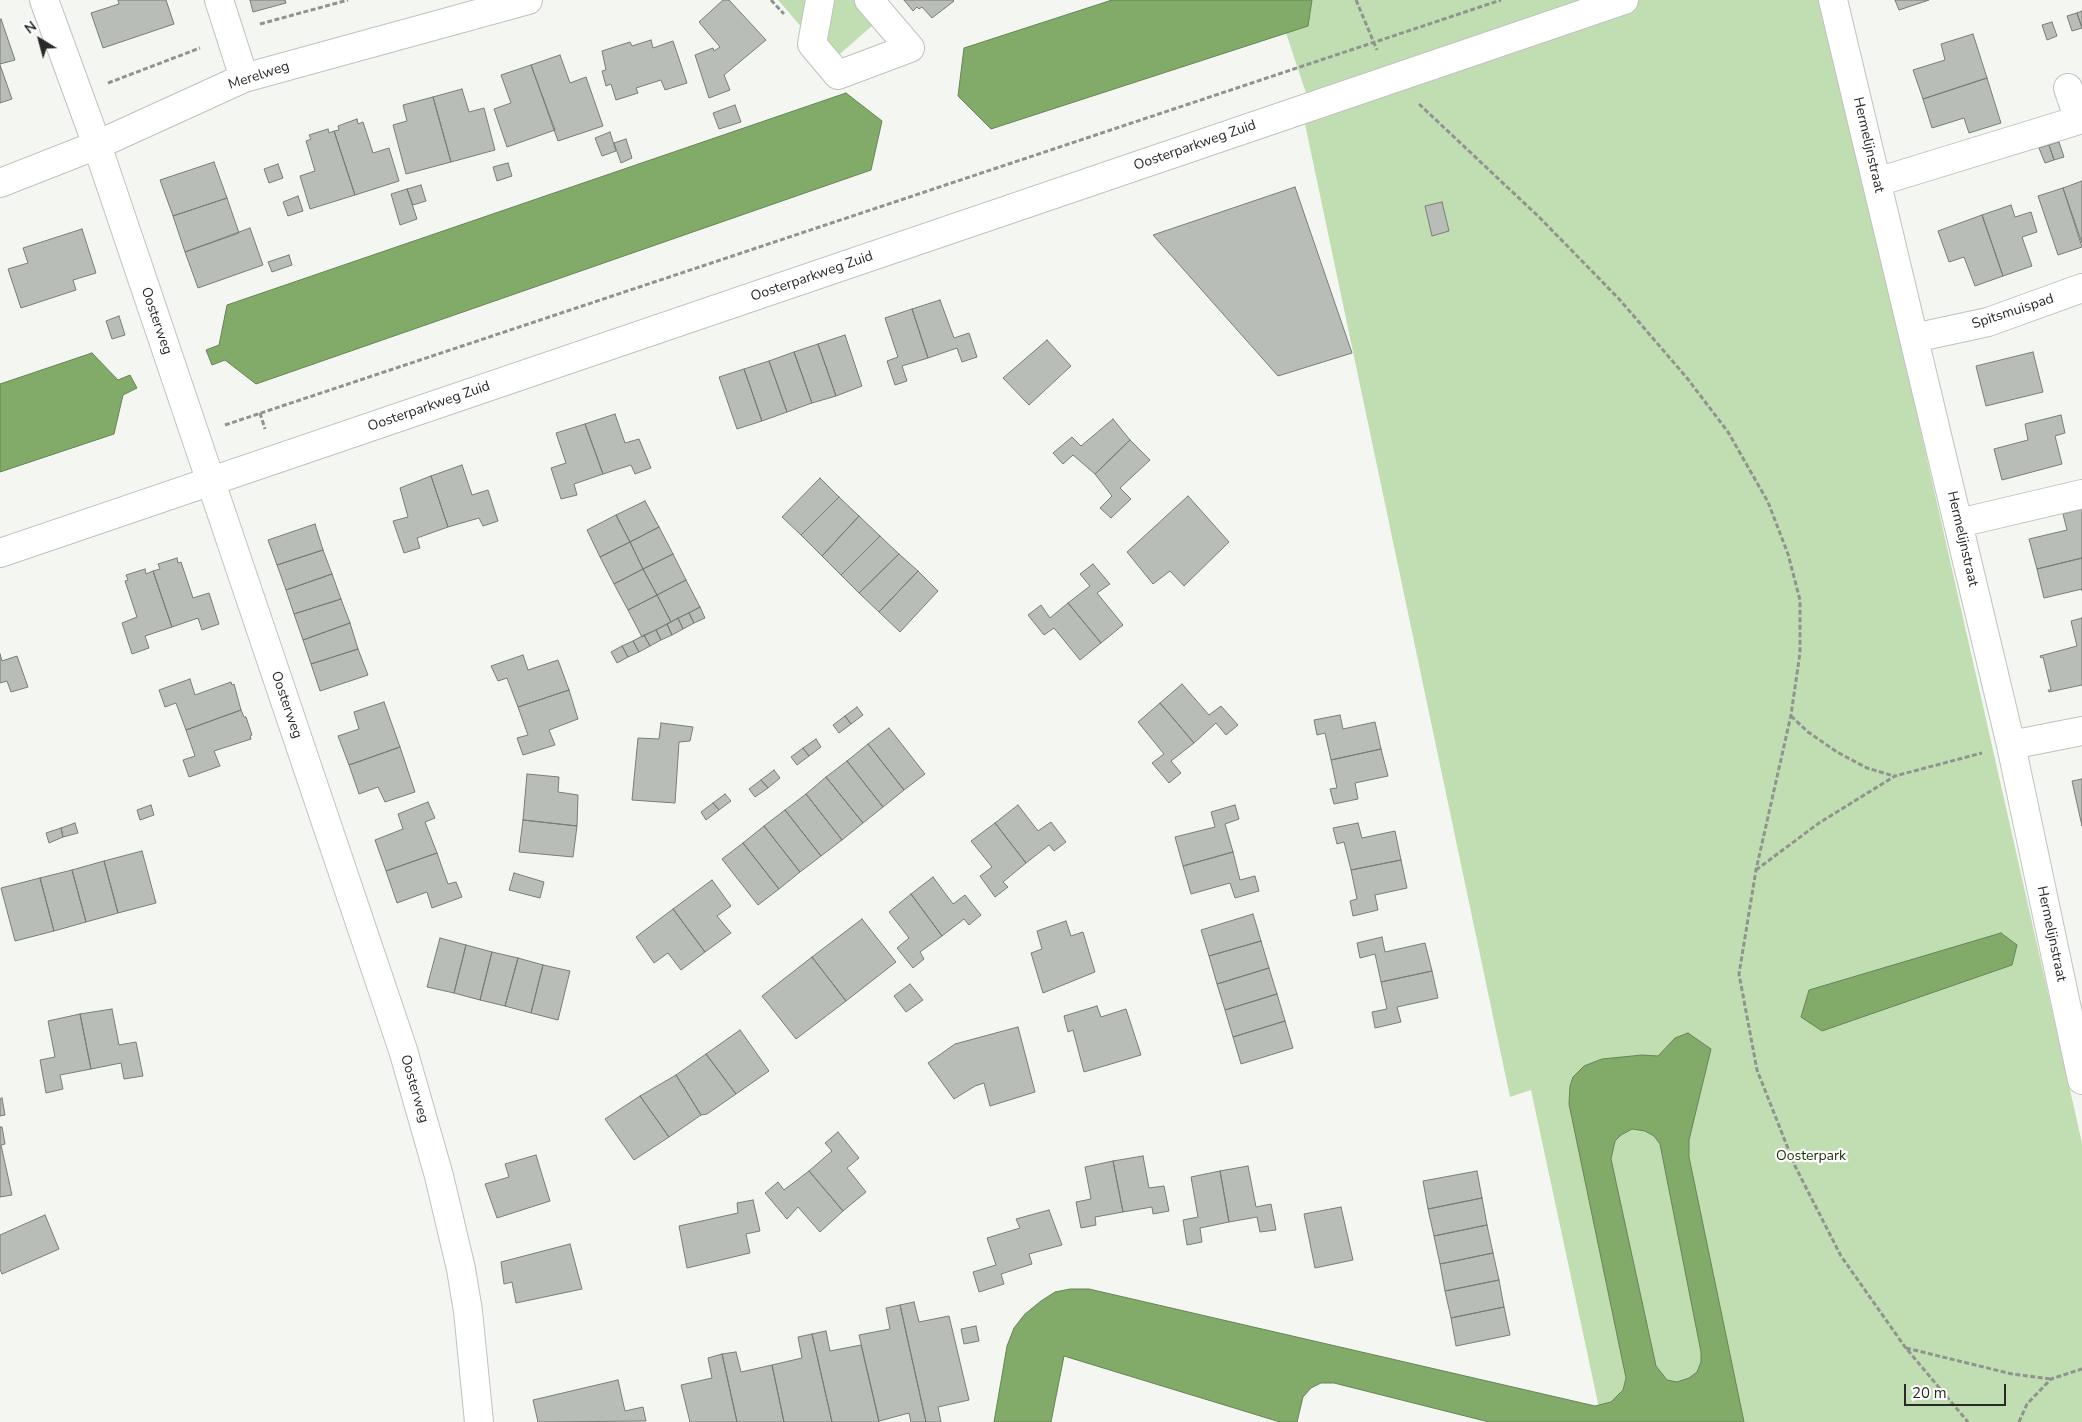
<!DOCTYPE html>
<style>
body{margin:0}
#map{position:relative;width:2082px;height:1422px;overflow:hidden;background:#f3f6f1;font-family:"Nunito Sans",sans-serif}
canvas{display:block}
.north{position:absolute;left:15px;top:15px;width:50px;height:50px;-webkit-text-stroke:4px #fff;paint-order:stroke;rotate:323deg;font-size:14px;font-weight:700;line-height:20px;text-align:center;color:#292a28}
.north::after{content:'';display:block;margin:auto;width:18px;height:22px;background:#292a28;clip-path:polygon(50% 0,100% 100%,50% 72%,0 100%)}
.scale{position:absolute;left:1904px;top:1384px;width:102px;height:22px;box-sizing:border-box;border:2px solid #292a28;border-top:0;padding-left:6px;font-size:15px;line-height:18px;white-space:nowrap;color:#292a28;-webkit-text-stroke:4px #fff;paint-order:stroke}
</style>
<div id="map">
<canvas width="2082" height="1422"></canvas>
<div class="north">N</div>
<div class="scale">20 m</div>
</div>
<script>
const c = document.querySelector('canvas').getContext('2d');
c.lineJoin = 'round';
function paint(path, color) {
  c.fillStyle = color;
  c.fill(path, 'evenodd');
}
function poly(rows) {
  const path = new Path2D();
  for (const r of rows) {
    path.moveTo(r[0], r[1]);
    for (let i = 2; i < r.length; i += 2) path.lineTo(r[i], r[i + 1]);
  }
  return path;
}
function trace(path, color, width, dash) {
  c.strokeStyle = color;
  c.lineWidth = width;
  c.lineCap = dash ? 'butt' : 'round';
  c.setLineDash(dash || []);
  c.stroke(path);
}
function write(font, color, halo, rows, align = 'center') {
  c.font = font + ' "Nunito Sans",sans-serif';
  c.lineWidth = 4.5;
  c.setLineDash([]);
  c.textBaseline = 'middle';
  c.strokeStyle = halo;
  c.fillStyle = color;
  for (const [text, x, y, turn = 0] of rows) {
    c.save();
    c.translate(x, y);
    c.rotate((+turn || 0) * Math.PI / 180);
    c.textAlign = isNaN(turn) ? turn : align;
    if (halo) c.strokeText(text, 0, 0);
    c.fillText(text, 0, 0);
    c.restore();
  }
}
paint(poly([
 [778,0,809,0,804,30],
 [833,0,865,0,881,18,833,60,820,46],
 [1278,0,1823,0,2082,1143,2082,1422,1602,1422,1531,1090,1510,1097,1305,124,1315,120,1287,36]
]), '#c1deb2');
const water = poly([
 [1112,0,1312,0,1308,26,991,129,958,96,964,48,1112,0],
 [846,93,882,121,871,170,256,384,225,360,212,365,206,350,219,345,227,305,846,93],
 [92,353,118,380,130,375,137,388,123,395,114,434,0,472,0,384,92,353],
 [2001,933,2017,945,2012,965,1822,1031,1801,1017,1809,990,2001,933],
 [1688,1033,1711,1049,1689,1140,1689,1157,1744,1422,1489,1422,1334,1383,1321,1383,1311,1388,1303,1397,1297,1422,1280,1422,1064,1356,1051,1422,994,1422,1007,1346,1014,1328,1025,1314,1041,1301,1055,1292,1070,1289,1089,1289,1595,1406,1611,1402,1623,1390,1626,1378,1569,1104,1570,1086,1573,1077,1584,1066,1602,1059,1642,1055,1658,1056,1675,1038,1688,1033],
 [1632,1129,1645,1131,1654,1136,1660,1144,1701,1352,1701,1362,1697,1372,1689,1378,1677,1382,1667,1380,1656,1366,1611,1159,1615,1141,1621,1135,1632,1129]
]);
paint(water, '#82ab6a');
trace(water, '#678456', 1);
const building = poly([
 [118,0,166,0,174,24,103,48,91,13,119,4,118,0],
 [250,0,285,0,286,3,253,12,250,0],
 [723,0,729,0,766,40,724,75,730,90,709,98,695,55,713,48,714,51,720,47,699,22,723,0],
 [904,0,953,0,954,1,932,18,922,7,919,9,917,7,913,11,904,0],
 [1895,0,1929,0,1899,10,1895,0],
 [2082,11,2082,28,2077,13,2082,11],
 [2077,13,2082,28,2072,31,2067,16,2077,13],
 [1,19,15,60,0,64,0,20,1,19],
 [2052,22,2057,36,2047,40,2042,25,2052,22],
 [1973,34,1987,78,1923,99,1913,70,1945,60,1941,44,1973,34],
 [651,40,653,48,673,41,687,83,665,90,661,80,636,88,638,93,616,100,611,84,606,86,602,71,606,70,602,51,630,42,632,46,651,40],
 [560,55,570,83,586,77,603,126,558,141,531,65,560,55],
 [0,65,12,99,0,103,0,65],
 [531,65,555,130,507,147,494,109,511,103,501,75,531,65],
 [1987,78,2001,123,1969,133,1964,118,1932,128,1923,99,1987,78],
 [462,89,469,112,484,108,495,150,451,162,433,97,462,89],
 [433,97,451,162,406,174,393,125,407,121,403,105,433,97],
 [735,105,741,122,719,129,713,113,735,105],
 [357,119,358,124,363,122,373,153,389,148,399,181,355,195,334,131,339,130,338,126,357,119],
 [328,129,329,133,334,131,355,195,310,209,300,176,315,171,306,141,311,139,309,135,328,129],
 [610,132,616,151,602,156,595,138,610,132],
 [626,139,632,158,621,163,614,143,626,139],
 [2059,142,2064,157,2054,160,2049,145,2059,142],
 [2049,145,2054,160,2045,163,2039,148,2049,145],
 [214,162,227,198,173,216,160,180,214,162],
 [508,163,512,176,497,181,493,167,508,163],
 [278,164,283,178,269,183,264,169,278,164],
 [2082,181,2082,243,2063,188,2082,181],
 [421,185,426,201,413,205,407,189,421,185],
 [1295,187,1352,353,1278,376,1153,235,1295,187],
 [2063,188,2082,247,2058,255,2038,196,2063,188],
 [407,189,417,219,400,225,391,194,407,189],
 [298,196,303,211,288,216,283,202,298,196],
 [227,198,239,233,185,252,173,216,227,198],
 [1442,202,1449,231,1432,236,1425,206,1442,202],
 [2011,205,2015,217,2031,212,2037,232,2022,237,2032,266,2003,276,1982,215,2011,205],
 [1982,215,2003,276,1975,286,1964,257,1949,262,1938,231,1982,215],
 [250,228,263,265,198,288,185,252,250,228],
 [82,229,96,273,73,280,76,290,21,308,8,269,28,263,23,248,82,229],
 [289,255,292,265,272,272,268,262,289,255],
 [940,300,954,338,969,333,977,357,962,362,957,348,928,358,912,309,940,300],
 [912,309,928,358,902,366,907,381,895,385,887,361,898,357,885,318,912,309],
 [119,316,125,335,112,339,106,321,119,316],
 [845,335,862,386,836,396,818,344,845,335],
 [1047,340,1071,366,1029,405,1003,378,1047,340],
 [818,344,836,396,812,403,794,352,818,344],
 [794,352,812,403,787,412,769,361,794,352],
 [2033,352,2043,392,1986,406,1976,366,2033,352],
 [769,361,787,412,762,421,744,369,769,361],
 [744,369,762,421,737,429,719,377,744,369],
 [615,414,625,443,639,439,651,468,635,474,631,465,603,474,585,424,615,414],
 [2061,415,2065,433,2055,436,2062,464,2002,480,1994,449,2028,440,2025,424,2061,415],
 [1113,419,1130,440,1095,474,1073,455,1063,464,1053,453,1072,437,1081,446,1113,419],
 [585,424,603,474,574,484,577,495,561,499,551,468,566,463,556,433,585,424],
 [1130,440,1150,460,1120,488,1131,499,1111,518,1100,508,1112,496,1095,474,1130,440],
 [462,465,472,495,488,490,498,521,483,526,479,518,448,527,431,476,462,465],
 [431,476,448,527,417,538,420,548,404,553,393,521,408,517,400,488,431,476],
 [820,478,839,497,801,535,782,517,820,478],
 [1188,496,1229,542,1184,586,1170,571,1153,584,1127,552,1188,496],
 [839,497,859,516,822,556,801,535,839,497],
 [645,501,659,527,630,542,616,515,645,501],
 [2082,509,2082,558,2037,569,2029,539,2067,530,2063,514,2082,509],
 [616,515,630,542,600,557,587,530,616,515],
 [859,516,880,536,841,575,822,556,859,516],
 [315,524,323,550,277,565,268,540,315,524],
 [659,527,673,554,643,569,630,542,659,527],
 [880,536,899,554,859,593,841,575,880,536],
 [630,542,643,569,614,584,600,557,630,542],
 [323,550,332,574,286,590,277,565,323,550],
 [673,554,686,580,657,595,643,569,673,554],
 [899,554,918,571,879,612,859,593,899,554],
 [177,558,178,563,181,562,193,598,209,593,219,624,202,630,198,618,172,627,153,571,160,569,158,564,177,558],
 [2082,558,2082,591,2082,589,2044,598,2037,569,2082,558],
 [1093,564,1110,584,1097,593,1123,625,1101,643,1068,603,1090,586,1080,574,1093,564],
 [145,569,146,574,153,571,172,627,145,636,149,648,132,654,122,623,137,617,125,581,128,580,126,575,145,569],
 [643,569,657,595,628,610,614,584,643,569],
 [918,571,938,591,900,632,879,612,918,571],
 [332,574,341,599,294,614,286,590,332,574],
 [686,580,700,607,671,622,657,595,686,580],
 [657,595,671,622,642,637,628,610,657,595],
 [341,599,350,623,303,640,294,614,341,599],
 [1068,603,1101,643,1080,660,1054,628,1044,635,1028,615,1041,605,1050,618,1068,603],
 [700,607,705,618,694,623,689,613,700,607],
 [689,613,694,623,683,629,678,618,689,613],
 [678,618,683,629,672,635,667,624,678,618],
 [2082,618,2082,685,2049,692,2048,690,2051,690,2043,657,2041,658,2040,656,2077,646,2071,621,2082,618],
 [350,623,358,649,311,664,303,640,350,623],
 [667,624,672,635,661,640,656,630,667,624],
 [656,630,661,640,650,646,644,635,656,630],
 [644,635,650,646,639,652,633,641,644,635],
 [633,641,639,652,628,657,622,646,633,641],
 [622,646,628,657,617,663,611,652,622,646],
 [358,649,368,675,320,691,311,664,358,649],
 [0,654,2,661,17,656,28,687,11,692,7,681,0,683,0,654],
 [523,655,528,670,558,660,569,690,518,707,507,678,498,681,491,666,523,655],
 [190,679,195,695,231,682,232,685,234,684,241,710,186,730,176,703,165,707,159,690,190,679],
 [1182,684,1209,715,1221,706,1238,725,1226,735,1216,723,1194,743,1160,703,1182,684],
 [569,690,578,719,549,730,555,745,523,755,517,738,528,735,518,707,569,690],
 [384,702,400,747,349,765,338,736,359,729,354,712,384,702],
 [1160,703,1194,743,1171,761,1181,773,1169,783,1152,763,1164,754,1138,722,1160,703],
 [857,707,863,715,851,724,845,716,857,707],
 [241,710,244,717,246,717,252,735,250,736,251,739,214,751,220,766,189,777,183,760,195,756,186,730,241,710],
 [1340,715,1343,729,1375,722,1381,749,1331,760,1325,733,1317,735,1314,720,1340,715],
 [845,716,851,724,839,733,833,725,845,716],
 [661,723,693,727,690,741,679,742,675,803,632,800,638,738,659,739,661,723],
 [889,728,925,774,904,790,868,744,889,728],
 [816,739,821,747,809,756,803,748,816,739],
 [868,744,904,790,883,807,847,761,868,744],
 [400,747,415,792,385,802,378,787,359,794,349,765,400,747],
 [803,748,809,756,797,765,791,757,803,748],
 [1381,749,1388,776,1355,783,1358,799,1334,804,1330,789,1337,788,1331,760,1381,749],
 [847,761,883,807,863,823,826,777,847,761],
 [774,770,780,778,768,788,761,780,774,770],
 [527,774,559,777,558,792,578,795,577,826,523,820,527,774],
 [826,777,863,823,842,840,806,794,826,777],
 [2082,779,2082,826,2072,781,2082,779],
 [761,780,768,788,755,797,749,789,761,780],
 [725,794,731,801,719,810,713,803,725,794],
 [806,794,842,840,821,856,785,810,806,794],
 [428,802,435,818,425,822,437,853,386,871,375,840,403,829,398,814,428,802],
 [713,803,719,810,706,820,701,812,713,803],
 [151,805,154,815,140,820,137,810,151,805],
 [1018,805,1038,831,1051,822,1066,842,1054,851,1049,845,1026,863,995,823,1018,805],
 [1235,805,1239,819,1225,824,1233,852,1183,866,1175,837,1215,827,1211,812,1235,805],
 [785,810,821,856,800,872,764,826,785,810],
 [523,820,577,826,573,857,519,852,523,820],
 [75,823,78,833,63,837,61,828,75,823],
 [995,823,1026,863,1003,882,1008,887,995,897,980,876,992,867,971,841,995,823],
 [1358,823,1362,838,1395,831,1401,860,1351,870,1344,842,1337,844,1333,828,1358,823],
 [764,826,800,872,779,889,743,843,764,826],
 [61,828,63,837,49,843,46,833,61,828],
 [743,843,779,889,758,905,722,859,743,843],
 [142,851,156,903,118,913,104,861,142,851],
 [1233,852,1240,880,1255,876,1259,891,1235,898,1230,883,1191,894,1183,866,1233,852],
 [437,853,448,884,456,882,462,897,432,908,427,892,397,903,386,871,437,853],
 [1401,860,1407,888,1375,895,1378,910,1353,916,1350,901,1357,899,1351,870,1401,860],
 [104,861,118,913,86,922,72,870,104,861],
 [72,870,86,922,54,931,40,878,72,870],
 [514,873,544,882,540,898,509,890,514,873],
 [933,877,953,904,965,895,981,915,969,925,964,919,942,936,911,894,933,877],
 [40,878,54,931,15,941,1,888,40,878],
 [712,880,731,906,717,916,731,933,705,952,673,909,712,880],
 [911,894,942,936,920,952,924,959,913,968,897,948,909,938,889,912,911,894],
 [673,909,705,952,681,970,668,953,654,963,636,937,673,909],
 [1253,914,1261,941,1209,956,1201,930,1253,914],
 [862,919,896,962,846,1001,812,957,862,919],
 [1066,921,1071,936,1083,932,1095,972,1043,993,1031,953,1042,949,1037,931,1066,921],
 [1382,937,1385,952,1425,943,1432,971,1381,982,1375,954,1360,958,1357,943,1382,937],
 [440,938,466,945,454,993,427,987,440,938],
 [1261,941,1269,968,1217,984,1209,956,1261,941],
 [466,945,492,952,480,1000,454,993,466,945],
 [492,952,518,958,505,1006,480,1000,492,952],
 [812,957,846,1001,796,1039,762,996,812,957],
 [518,958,543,965,531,1013,505,1006,518,958],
 [543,965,570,971,558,1020,531,1013,543,965],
 [1269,968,1277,994,1225,1010,1217,984,1269,968],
 [1432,971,1438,998,1397,1007,1401,1022,1375,1028,1372,1012,1387,1009,1381,982,1432,971],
 [910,984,923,1000,906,1012,894,996,910,984],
 [1277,994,1285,1021,1233,1037,1225,1010,1277,994],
 [1097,1006,1101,1017,1126,1009,1141,1055,1084,1072,1073,1030,1068,1032,1064,1016,1097,1006],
 [112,1009,119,1045,136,1042,143,1076,124,1079,121,1063,91,1069,80,1014,112,1009],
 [80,1014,91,1069,60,1075,63,1089,46,1093,40,1060,55,1057,48,1021,80,1014],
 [1285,1021,1293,1048,1241,1064,1233,1037,1285,1021],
 [1018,1027,1035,1092,990,1106,984,1083,975,1086,954,1099,928,1063,955,1044,1018,1027],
 [740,1030,769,1071,736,1094,706,1054,740,1030],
 [706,1054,736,1094,707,1114,701,1115,676,1075,706,1054],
 [676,1075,701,1115,669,1137,640,1096,676,1075],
 [640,1096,669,1137,634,1160,605,1119,640,1096],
 [2,1098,5,1115,0,1116,0,1099,2,1098],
 [0,1127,2,1127,5,1144,1,1145,12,1195,0,1197,0,1127],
 [838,1132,859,1158,847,1168,866,1192,843,1211,809,1171,832,1151,825,1143,838,1132],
 [536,1155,550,1201,497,1218,485,1184,509,1177,505,1164,536,1155],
 [1143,1156,1149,1188,1164,1186,1169,1211,1153,1214,1152,1207,1123,1212,1113,1161,1143,1156],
 [1113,1161,1123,1212,1095,1217,1096,1225,1081,1228,1076,1202,1091,1199,1085,1167,1113,1161],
 [1248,1166,1256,1207,1271,1204,1276,1230,1260,1232,1257,1217,1229,1222,1220,1171,1248,1166],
 [809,1171,843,1211,820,1232,798,1207,787,1219,765,1193,778,1182,784,1190,809,1171],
 [1220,1171,1229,1222,1200,1228,1202,1242,1187,1245,1183,1220,1198,1217,1191,1177,1220,1171],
 [1477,1171,1482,1198,1428,1209,1423,1181,1477,1171],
 [1482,1198,1487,1225,1434,1236,1428,1209,1482,1198],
 [753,1200,760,1231,746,1234,750,1253,687,1268,679,1226,738,1213,737,1203,753,1200],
 [1341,1207,1353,1260,1315,1268,1304,1214,1341,1207],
 [1049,1210,1062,1245,1029,1254,1032,1264,1001,1274,1004,1284,979,1292,973,1272,996,1265,987,1238,1020,1228,1016,1219,1049,1210],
 [45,1215,59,1249,2,1274,0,1269,0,1235,45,1215],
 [1487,1225,1493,1253,1440,1264,1434,1236,1487,1225],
 [570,1244,582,1289,516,1303,512,1282,504,1284,501,1262,570,1244],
 [1493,1253,1499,1280,1445,1291,1440,1264,1493,1253],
 [1499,1280,1504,1307,1451,1318,1445,1291,1499,1280],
 [914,1302,919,1322,949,1316,969,1400,938,1407,941,1422,926,1422,900,1305,914,1302],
 [900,1305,926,1422,911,1422,909,1413,879,1421,859,1335,890,1329,886,1308,900,1305],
 [1504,1307,1510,1335,1456,1346,1451,1318,1504,1307],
 [976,1326,979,1341,964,1344,961,1329,976,1326],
 [826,1331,830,1351,861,1345,879,1422,832,1422,812,1334,826,1331],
 [812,1334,832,1422,784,1422,772,1365,802,1358,798,1337,812,1334],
 [736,1352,741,1372,772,1365,784,1422,737,1422,722,1354,736,1352],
 [722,1354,737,1422,690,1422,681,1385,712,1378,708,1358,722,1354],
 [618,1380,625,1411,643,1407,646,1421,538,1422,533,1400,618,1380]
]);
paint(building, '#b9bdb7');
trace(building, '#797d78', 1);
const minor = poly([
 [44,0,97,145,403,1050,439,1176,461,1269,468,1311,479,1422],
 [219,0,244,78],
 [820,0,812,44,838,75,910,48,869,0],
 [1833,0,2011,745,2082,1080],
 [1877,182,2079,120,2068,88],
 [0,183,97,145,244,78,528,0],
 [1914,338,1988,322,2082,288],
 [1959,523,2082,494],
 [0,553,1624,0],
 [2011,745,2082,731]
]);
trace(minor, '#bfc2bd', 30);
trace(poly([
 [771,0,784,14],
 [1356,0,1377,50],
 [260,24,348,0],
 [108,83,200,48],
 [1419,104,1539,217,1620,300,1687,378,1728,432,1768,502,1788,554,1800,600,1800,653,1791,715,1756,870,1739,974,1757,1070,1795,1166,1841,1256,1905,1347,1968,1422],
 [260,413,265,429],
 [225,425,1501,0],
 [1791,716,1808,732,1837,752,1867,768,1894,776],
 [1756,870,1819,823,1895,776,1982,753],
 [1906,1348,2012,1374,2051,1379],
 [2019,1422,2027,1404,2051,1379,2082,1369]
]), '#919390', 3, [5, 2.5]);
trace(minor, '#fff', 28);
write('14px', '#292a28', '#fff', [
 ["Merelweg",259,76,-18],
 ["Hermelijnstraat",1868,145,77],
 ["Oosterparkweg Zuid",1195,146,-19],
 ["Oosterparkweg Zuid",812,277,-19],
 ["Spitsmuispad",2013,312,-18],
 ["Oosterweg",156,321,71],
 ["Oosterparkweg Zuid",429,407,-19],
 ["Hermelijnstraat",1962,539,77],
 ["Oosterweg",286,705,71],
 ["Hermelijnstraat",2051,934,78],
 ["Oosterweg",414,1089,74]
]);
write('14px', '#183203', '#fff', [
 ["Oosterpark",1811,1157]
]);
</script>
